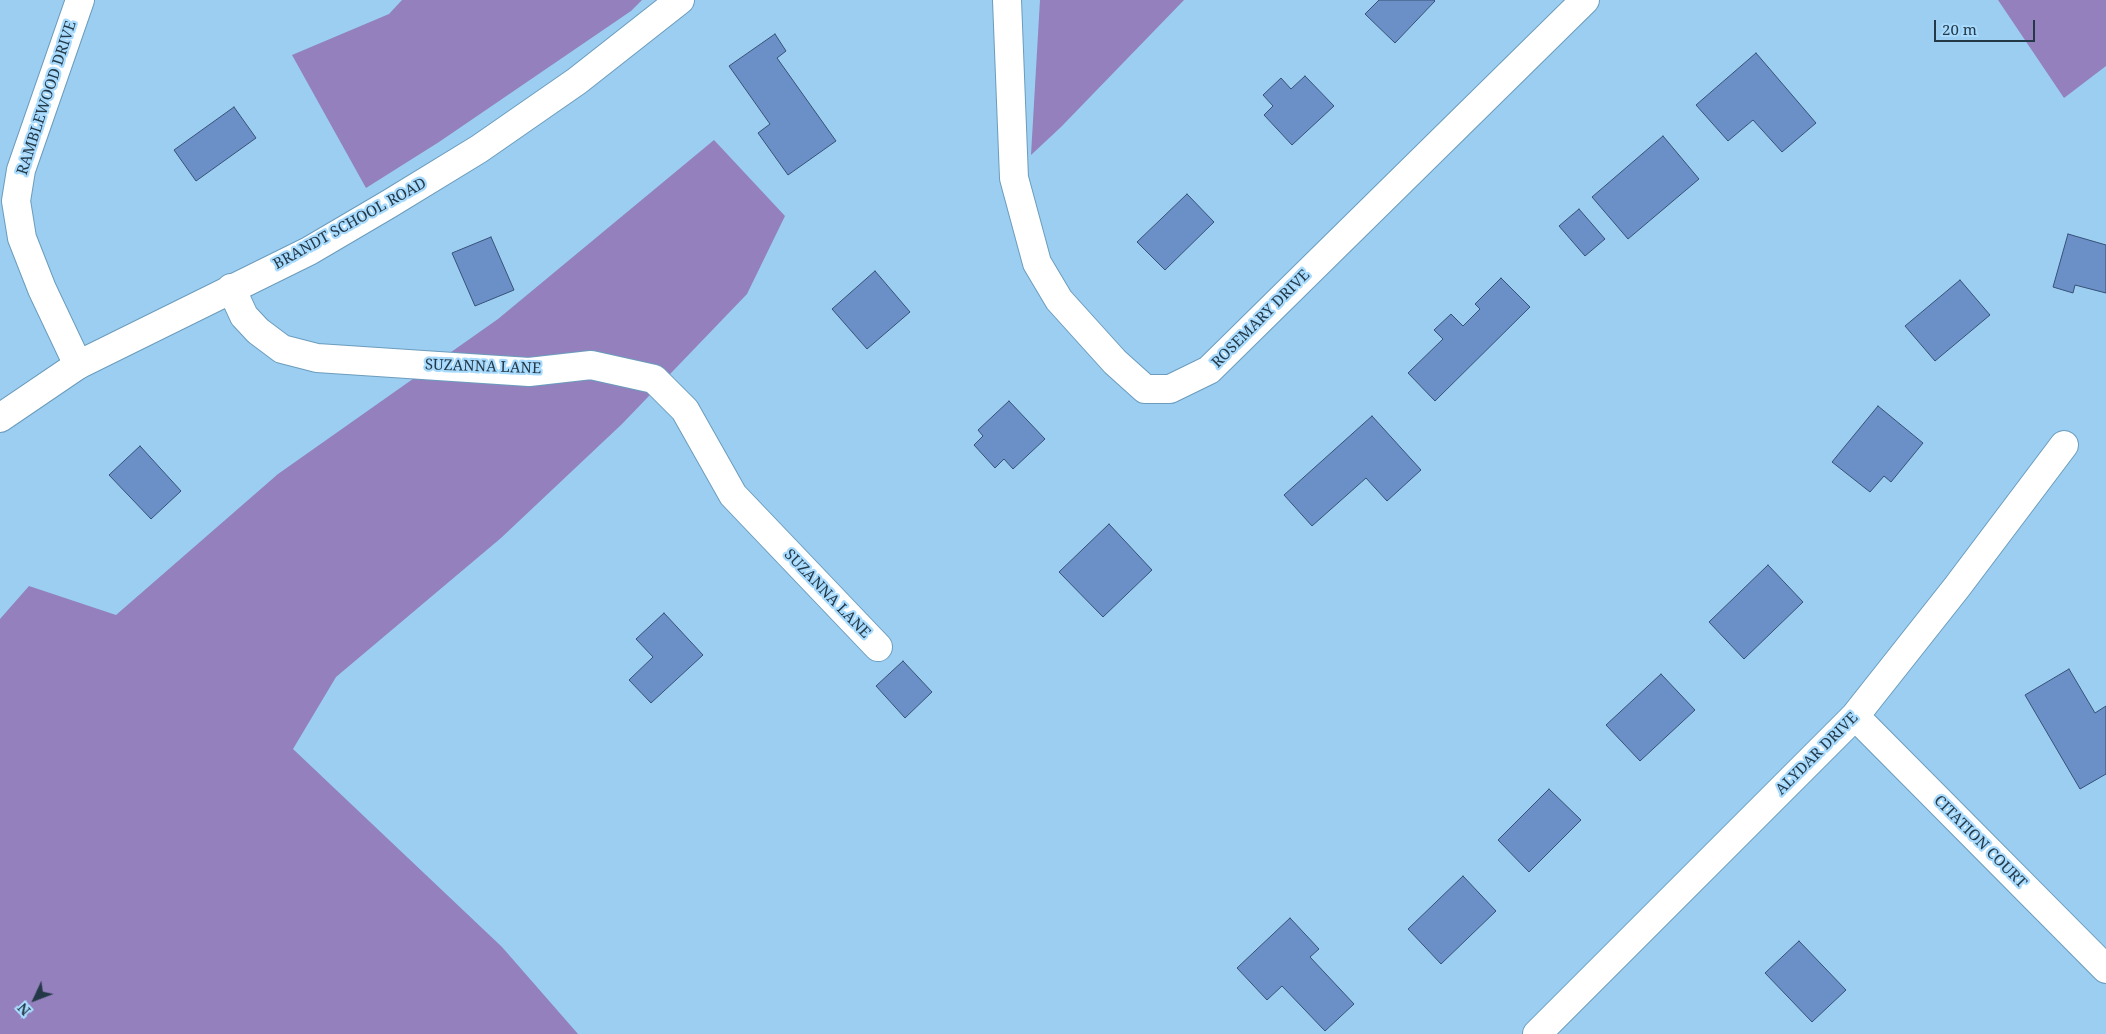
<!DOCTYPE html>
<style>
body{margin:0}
#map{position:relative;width:2106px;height:1034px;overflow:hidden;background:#9bcef0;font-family:"Noto Serif",serif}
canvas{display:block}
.north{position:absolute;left:10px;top:974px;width:50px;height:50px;-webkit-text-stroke:4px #a8dbfe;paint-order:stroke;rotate:227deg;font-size:14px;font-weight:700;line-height:20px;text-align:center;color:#243947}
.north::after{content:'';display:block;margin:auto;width:18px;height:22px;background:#243947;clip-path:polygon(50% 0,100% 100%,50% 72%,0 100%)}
.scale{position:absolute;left:1934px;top:20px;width:101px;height:22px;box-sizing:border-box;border:2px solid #243947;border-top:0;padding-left:6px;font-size:15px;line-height:18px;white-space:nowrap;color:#243947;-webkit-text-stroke:4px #a8dbfe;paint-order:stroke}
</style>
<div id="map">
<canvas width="2106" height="1034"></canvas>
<div class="north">N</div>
<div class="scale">20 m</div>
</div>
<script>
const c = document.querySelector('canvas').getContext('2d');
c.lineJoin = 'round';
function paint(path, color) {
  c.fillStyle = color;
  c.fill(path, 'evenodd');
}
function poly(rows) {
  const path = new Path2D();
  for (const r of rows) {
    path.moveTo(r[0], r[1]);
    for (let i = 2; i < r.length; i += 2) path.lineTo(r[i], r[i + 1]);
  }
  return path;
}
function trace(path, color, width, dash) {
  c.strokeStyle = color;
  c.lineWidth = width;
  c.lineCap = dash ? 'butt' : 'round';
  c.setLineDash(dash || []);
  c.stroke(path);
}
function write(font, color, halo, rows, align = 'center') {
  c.font = font + ' "Noto Serif",serif';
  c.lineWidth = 4.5;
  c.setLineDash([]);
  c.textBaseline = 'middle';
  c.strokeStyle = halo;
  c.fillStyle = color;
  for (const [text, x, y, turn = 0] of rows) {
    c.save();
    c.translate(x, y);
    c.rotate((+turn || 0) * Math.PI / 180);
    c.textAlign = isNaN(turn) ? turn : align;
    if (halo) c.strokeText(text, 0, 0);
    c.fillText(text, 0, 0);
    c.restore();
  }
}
paint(poly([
 [402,0,642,0,631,11,439,142,366,188,292,55,389,14],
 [1040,0,1184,0,1061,127,1031,155],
 [1998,0,2106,0,2106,66,2064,98],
 [714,140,785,216,747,294,622,424,501,538,336,677,293,749,502,947,578,1034,0,1034,0,619,29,586,116,615,278,474,498,319]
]), '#9380bd');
const building = poly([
 [1379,0,1434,0,1435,1,1395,43,1365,14,1379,0],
 [775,34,786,51,777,58,836,141,788,175,758,133,770,124,729,66,775,34],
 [1756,53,1816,123,1782,152,1753,120,1728,141,1696,105,1756,53],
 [1305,76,1334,106,1292,145,1264,115,1273,106,1263,95,1281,78,1291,89,1305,76],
 [234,107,256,138,196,181,174,150,234,107],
 [1663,136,1699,179,1628,239,1592,197,1663,136],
 [1187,194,1214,222,1165,270,1137,242,1187,194],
 [1579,209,1605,239,1585,256,1559,226,1579,209],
 [2068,234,2106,245,2106,293,2075,285,2073,293,2053,287,2068,234],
 [491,237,514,290,475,306,452,253,491,237],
 [875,271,910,312,867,349,832,309,875,271],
 [1501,278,1530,307,1435,401,1408,373,1443,339,1434,330,1451,314,1463,326,1480,309,1475,304,1501,278],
 [1960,280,1990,315,1935,361,1905,326,1960,280],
 [1009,401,1045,439,1013,469,1004,459,995,468,974,445,983,436,978,430,1009,401],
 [1878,406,1923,443,1891,482,1884,476,1870,492,1832,462,1878,406],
 [1372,416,1421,470,1387,501,1366,478,1312,526,1284,495,1372,416],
 [140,446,181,491,151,519,109,475,140,446],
 [1109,524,1152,570,1103,617,1059,572,1109,524],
 [1768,565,1803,602,1744,659,1709,622,1768,565],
 [664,613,703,655,651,703,629,680,653,657,636,639,664,613],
 [903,661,932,692,905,718,876,686,903,661],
 [2069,669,2095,713,2106,706,2106,774,2080,789,2025,695,2069,669],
 [1661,674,1695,710,1640,761,1606,725,1661,674],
 [1549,789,1581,820,1529,872,1498,840,1549,789],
 [1463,876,1496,911,1441,964,1408,929,1463,876],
 [1290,918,1319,949,1310,957,1354,1004,1325,1031,1282,986,1267,1000,1237,968,1290,918],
 [1799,941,1846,990,1812,1022,1765,973,1799,941]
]);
paint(building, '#6b90c7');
trace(building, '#375177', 1);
const minor = poly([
 [1007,0,1014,178,1037,263,1059,300,1115,362,1145,389,1170,389,1209,370,1585,0],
 [231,288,244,316,258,331,282,349,317,358,529,372,591,365,654,379,685,410,733,495,878,647],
 [78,365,42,289,22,238,16,201,21,170,80,0],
 [1855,716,2106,969],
 [1537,1034,1855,716,1957,587,2064,445]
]);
const tertiary = poly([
 [0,418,78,365,309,251,389,204,479,149,577,81,680,0]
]);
trace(minor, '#6b9cbd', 30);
trace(tertiary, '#6b9cbd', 30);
trace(minor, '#fff', 28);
trace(tertiary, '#fff', 28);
write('15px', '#243947', '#a8dbfe', [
 ["RAMBLEWOOD DRIVE",47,98,-72],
 ["BRANDT SCHOOL ROAD",350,224,-29],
 ["ROSEMARY DRIVE",1261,319,-45],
 ["SUZANNA LANE",483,367,2],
 ["SUZANNA LANE",827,594,46],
 ["ALYDAR DRIVE",1817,754,-45],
 ["CITATION COURT",1980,842,45]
]);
</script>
